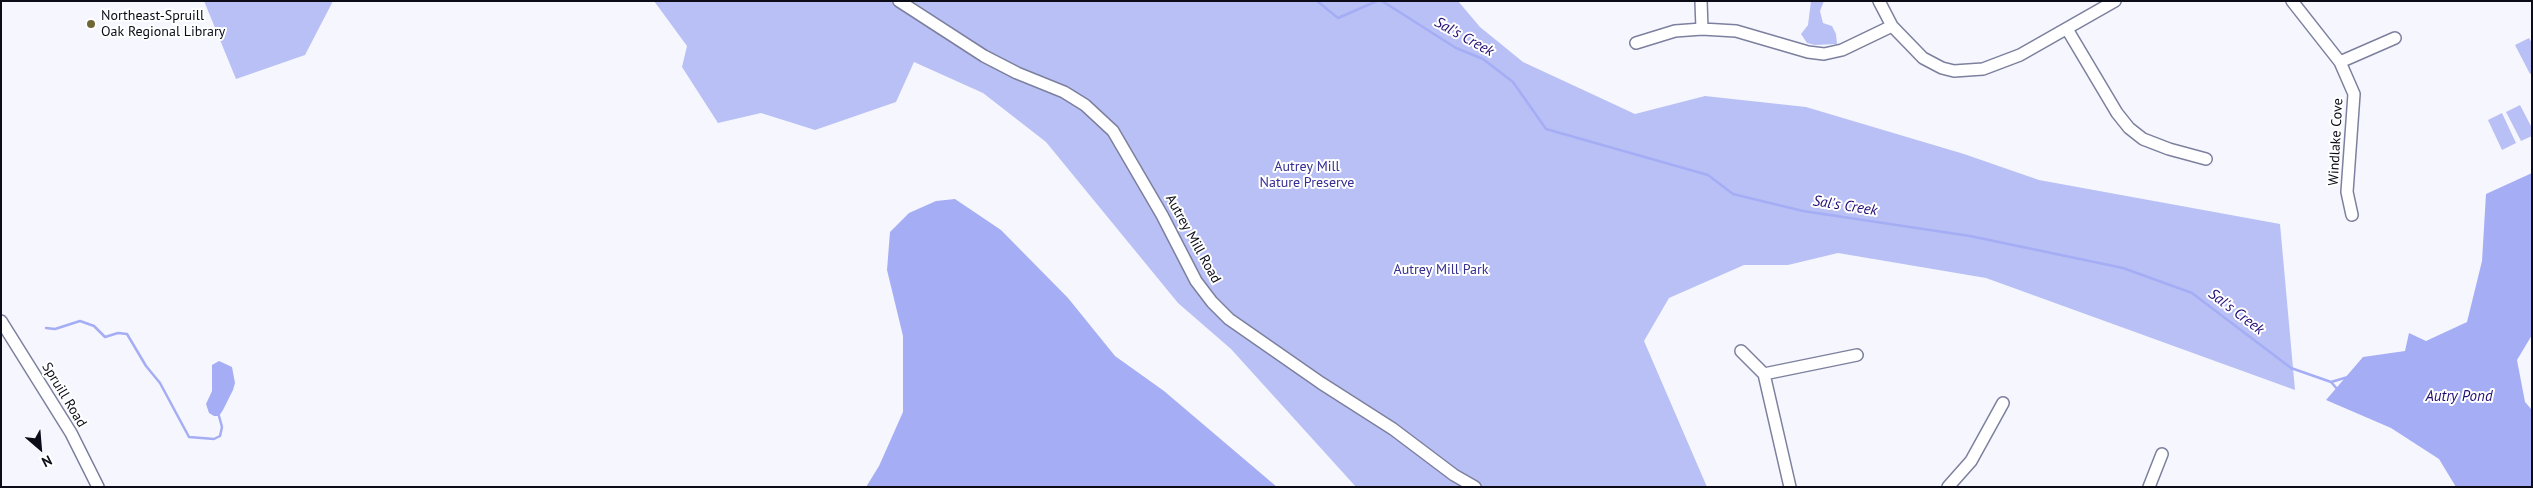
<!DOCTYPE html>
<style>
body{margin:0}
#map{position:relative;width:2533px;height:488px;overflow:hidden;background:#f6f7fe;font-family:"PT Sans",sans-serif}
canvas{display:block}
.frame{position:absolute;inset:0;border:2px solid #0b0c17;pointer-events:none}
.north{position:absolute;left:15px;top:423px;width:50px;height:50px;-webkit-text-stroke:4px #fff;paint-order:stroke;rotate:153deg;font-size:14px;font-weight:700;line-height:20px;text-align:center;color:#0b0c17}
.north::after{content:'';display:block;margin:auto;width:18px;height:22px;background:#0b0c17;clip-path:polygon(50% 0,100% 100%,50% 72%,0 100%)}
</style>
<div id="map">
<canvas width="2533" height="488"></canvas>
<div class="frame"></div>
<div class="north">N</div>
</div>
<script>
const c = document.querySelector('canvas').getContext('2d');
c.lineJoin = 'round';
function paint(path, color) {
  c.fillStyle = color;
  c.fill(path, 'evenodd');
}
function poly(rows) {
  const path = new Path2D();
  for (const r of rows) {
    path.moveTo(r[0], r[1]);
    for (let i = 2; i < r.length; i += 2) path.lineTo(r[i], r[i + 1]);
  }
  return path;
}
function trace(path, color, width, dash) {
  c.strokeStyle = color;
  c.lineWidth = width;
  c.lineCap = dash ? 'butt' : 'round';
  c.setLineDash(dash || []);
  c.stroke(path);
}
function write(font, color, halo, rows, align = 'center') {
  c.font = font + ' "PT Sans",sans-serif';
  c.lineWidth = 4;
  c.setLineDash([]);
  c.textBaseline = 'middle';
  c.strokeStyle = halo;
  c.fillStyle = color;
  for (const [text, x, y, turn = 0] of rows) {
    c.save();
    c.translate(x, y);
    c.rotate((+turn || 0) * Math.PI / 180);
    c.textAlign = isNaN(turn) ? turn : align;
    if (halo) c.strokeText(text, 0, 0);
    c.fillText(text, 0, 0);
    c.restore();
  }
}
paint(poly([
 [204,1,333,1,305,55,236,79],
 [654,1,1458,1,1480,27,1523,62,1635,114,1705,96,1806,107,1964,154,2039,180,2280,224,2295,390,1986,278,1838,253,1788,265,1744,265,1669,298,1644,341,1707,487,1356,487,1231,349,1178,303,1046,142,983,93,914,62,896,102,815,130,761,113,718,123,682,67,687,46],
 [1811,1,1824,1,1820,11,1823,23,1832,26,1836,34,1837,44,1815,45,1807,43,1801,34,1808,25],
 [2529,38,2532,43,2532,73,2530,74,2515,45],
 [2520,105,2532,128,2532,136,2521,141,2506,112],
 [2502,113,2516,143,2502,150,2488,120]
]), '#b9c0f5');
paint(poly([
 [2532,173,2532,335,2517,360,2525,402,2532,410,2532,487,2456,487,2439,459,2391,428,2326,400,2363,357,2405,351,2409,333,2426,341,2467,322,2482,261,2486,194],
 [955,199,1001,230,1068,298,1115,356,1164,391,1277,487,866,487,879,466,903,412,903,336,887,270,890,232,909,213,936,201],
 [219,361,232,367,235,383,233,390,223,410,219,416,214,416,209,413,206,404,212,391,212,365]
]), '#a5adf5');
trace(poly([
 [1317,1,1338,18,1377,1],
 [1382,1,1456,48,1483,59,1513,82,1546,129,1708,175,1733,194,1803,211,1970,236,2123,268,2192,293,2291,368,2331,382],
 [46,328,55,329,80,321,94,326,105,337,118,333,127,334,146,366,160,383,189,437,214,439,220,436,222,427,219,416],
 [2331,382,2348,377],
 [2331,382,2338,390]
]), '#a5adf5', 2.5);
const minor = poly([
 [899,1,984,56,1017,73,1064,92,1085,105,1113,131,1162,215,1196,281,1212,302,1229,319,1321,383,1393,429,1454,475,1475,487],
 [1701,1,1702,29],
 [1879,1,1892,26,1923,58,1942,68,1954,71,1983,69,2020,55,2115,1],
 [2292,1,2340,62,2354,94,2347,192,2352,215],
 [2067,29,2117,113,2129,128,2143,139,2169,149,2206,159],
 [1636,43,1675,31,1702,29,1736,31,1808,52,1824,54,1842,50,1892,26],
 [2340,62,2395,38],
 [1,321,71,433,98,487],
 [1741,351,1764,374,1790,487],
 [1764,374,1857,355],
 [1948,487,1971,461,2003,403],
 [2149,487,2162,454]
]);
trace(minor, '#7c809e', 14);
trace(minor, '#fff', 11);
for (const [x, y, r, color] of [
 [91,24,5,"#716734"]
]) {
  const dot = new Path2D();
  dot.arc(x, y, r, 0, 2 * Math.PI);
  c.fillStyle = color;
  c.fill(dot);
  trace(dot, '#fff', 2);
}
write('14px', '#0b0c17', '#fff', [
 ["Northeast-Spruill",101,16],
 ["Oak Regional Library",101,32]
], 'left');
write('14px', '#0b0c17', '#fff', [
 ["Windlake Cove",2336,142,-87],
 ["Autrey Mill Road",1193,239,61],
 ["Spruill Road",64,395,59]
]);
write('14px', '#352e93', '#fff', [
 ["Autrey Mill",1307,167],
 ["Nature Preserve",1307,183],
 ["Autrey Mill Park",1441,270]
]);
write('italic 15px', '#230e76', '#fff', [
 ["Sal's Creek",1464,37,29],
 ["Sal's Creek",1845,206,9],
 ["Sal's Creek",2236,312,37],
 ["Autry Pond",2459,397]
]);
</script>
